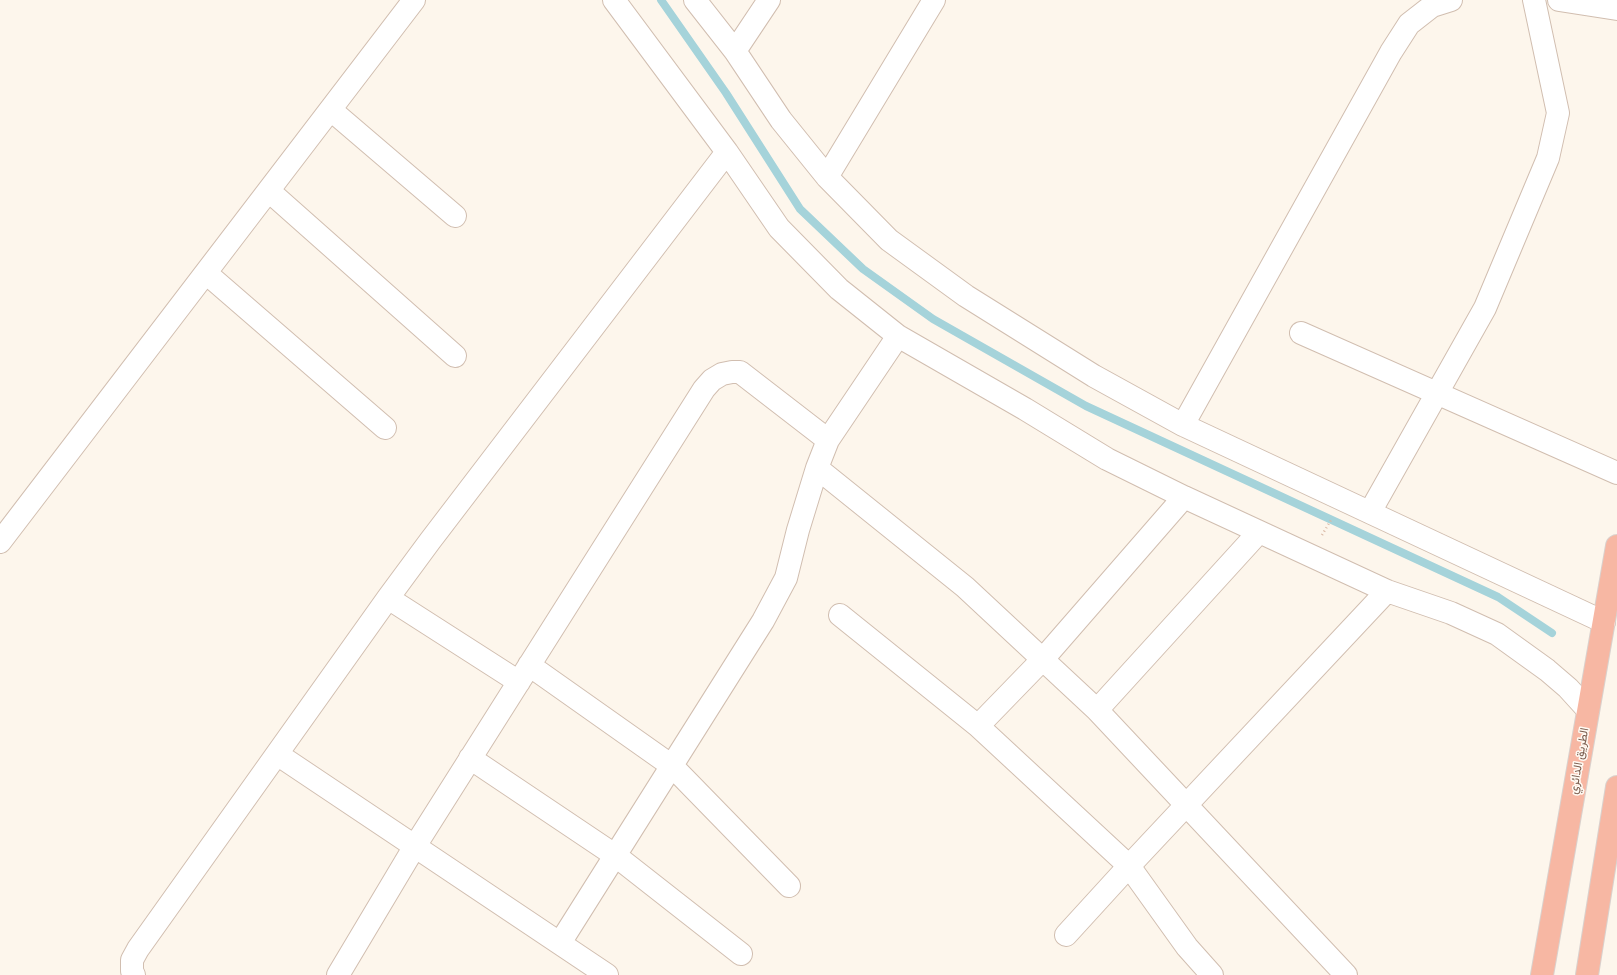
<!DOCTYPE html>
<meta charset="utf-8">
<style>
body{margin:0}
canvas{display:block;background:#fdf6ec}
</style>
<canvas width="1617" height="975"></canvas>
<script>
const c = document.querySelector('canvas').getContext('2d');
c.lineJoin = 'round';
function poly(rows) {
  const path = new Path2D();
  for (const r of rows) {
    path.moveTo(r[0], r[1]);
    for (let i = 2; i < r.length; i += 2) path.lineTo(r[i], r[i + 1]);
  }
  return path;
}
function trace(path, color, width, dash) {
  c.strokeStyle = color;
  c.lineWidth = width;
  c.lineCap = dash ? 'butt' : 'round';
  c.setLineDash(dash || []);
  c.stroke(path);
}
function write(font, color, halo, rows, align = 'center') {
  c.font = font + ' Quicksand,Vazirmatn,sans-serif';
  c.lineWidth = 3;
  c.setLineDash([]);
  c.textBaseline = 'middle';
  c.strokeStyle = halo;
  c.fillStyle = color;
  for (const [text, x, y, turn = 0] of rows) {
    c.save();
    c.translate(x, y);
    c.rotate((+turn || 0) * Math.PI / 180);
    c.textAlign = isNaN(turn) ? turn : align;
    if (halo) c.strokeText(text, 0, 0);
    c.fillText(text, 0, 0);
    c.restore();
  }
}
trace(poly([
 [661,0,726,93,800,209,863,269,933,319,1086,406,1498,597,1552,633]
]), '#a5d3da', 8);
const minor = poly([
 [614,0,727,152,779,228,839,289,898,336,1025,409,1107,459,1184,497,1387,591,1451,613,1497,634,1547,670,1568,688,1588,710],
 [695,0,735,51,781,120,827,177,889,240,966,296,1094,376,1183,425,1604,622],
 [1559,0,1617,9],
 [735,51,769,0],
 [331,110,455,216],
 [827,177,934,0],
 [269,191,455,356],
 [206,273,385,428],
 [1301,333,1617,473],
 [898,336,828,440,817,468,965,587,1097,710,1346,975],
 [1183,425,1391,52,1409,24,1432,6,1451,0],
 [1370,512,1485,308,1548,158,1558,113,1534,0],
 [0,542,414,0],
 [388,598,519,682],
 [840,615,978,726,1043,659,1184,497],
 [529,665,672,766,789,886],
 [1097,710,1259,532],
 [978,726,1129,866,1187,947,1212,975],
 [277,754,607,975],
 [470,758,616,856,741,954],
 [1066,935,1129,866,1387,591],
 [560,943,763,621,786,578,798,530,817,468],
 [134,975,132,971,132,960,138,949,388,598,430,541,727,152],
 [338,975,415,846,704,389,712,380,722,374,732,372,740,372,828,440]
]);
const highway = poly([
 [1542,975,1617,546],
 [1587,975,1617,787]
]);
trace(minor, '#d1beb0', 24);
trace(highway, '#dad1cd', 24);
trace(poly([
 [1322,535,1331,520]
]), '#d9b8a5', 2.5, [1, 3]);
trace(minor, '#fff', 22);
trace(highway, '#f7b7a3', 22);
write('12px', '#7a5c4d', '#fffaf3', [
 ["الطريق الدائري",1579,761,-80]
]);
</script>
